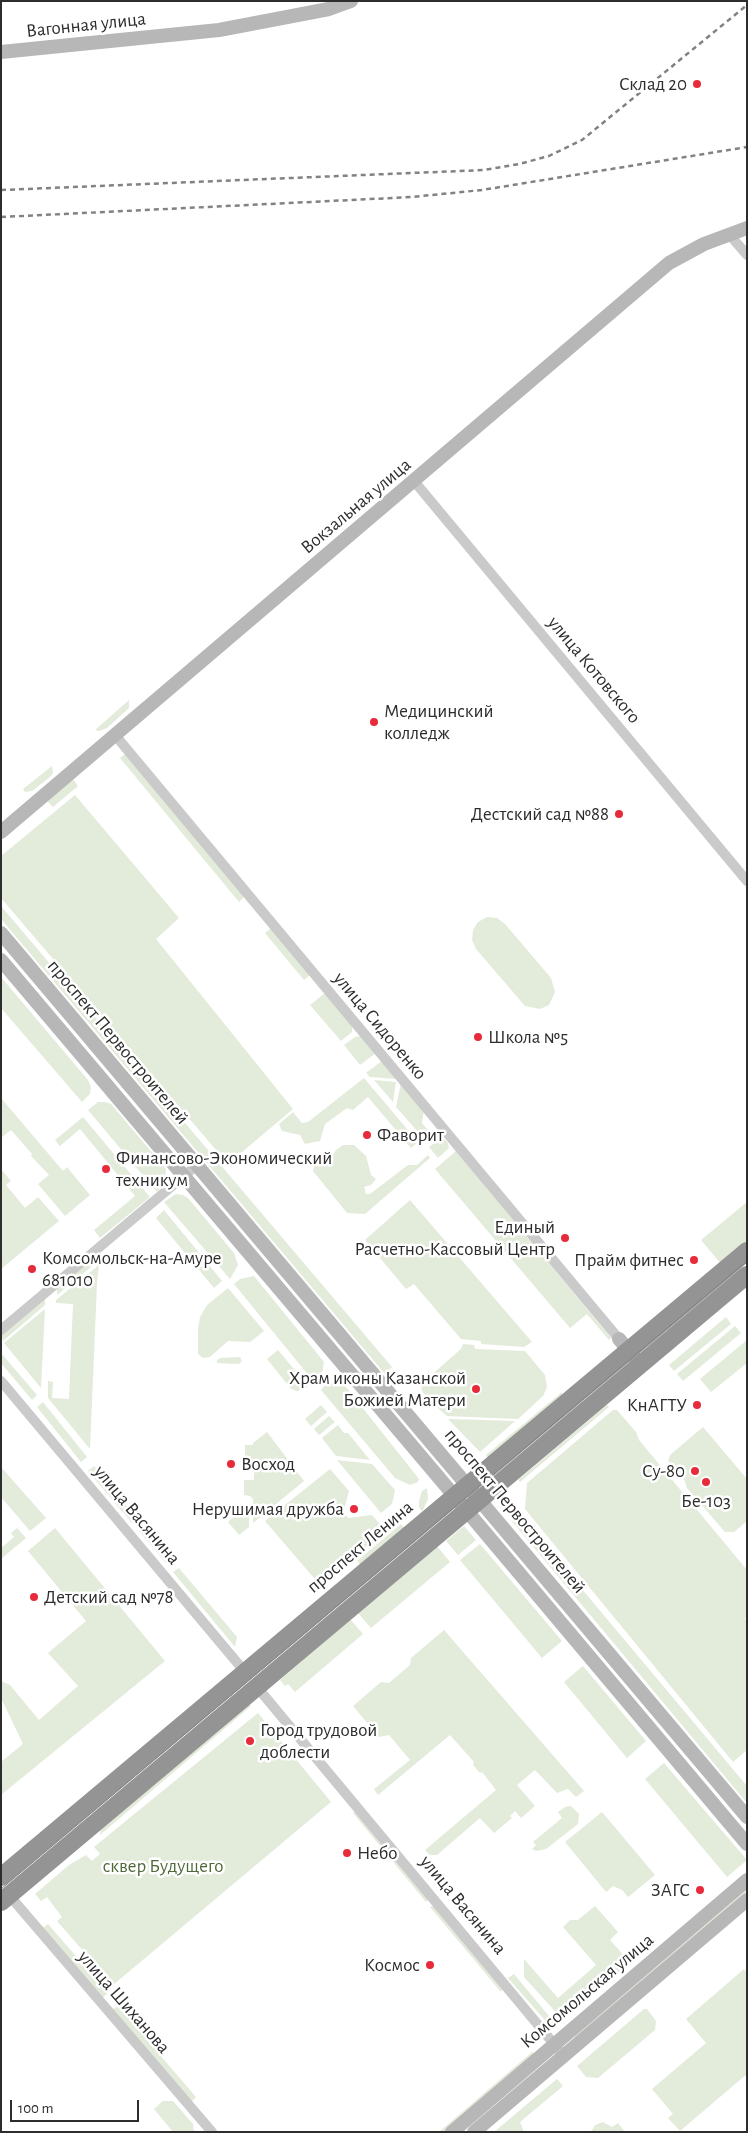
<!DOCTYPE html>
<meta charset="utf-8">
<style>
body{margin:0}
#map{position:relative;width:748px;height:2133px;overflow:hidden;background:#fff;font-family:"Alegreya Sans",sans-serif}
canvas{display:block}
.frame{position:absolute;inset:0;border:2px solid #2d2d2d;pointer-events:none}
.scale{position:absolute;left:10px;top:2100px;width:129px;height:22px;box-sizing:border-box;border:2px solid #2d2d2d;border-top:0;padding-left:6px;font-size:15px;line-height:18px;white-space:nowrap;color:#2d2d2d;-webkit-text-stroke:4px #fff;paint-order:stroke}
</style>
<div id="map">
<canvas width="748" height="2133"></canvas>
<div class="frame"></div>
<div class="scale">100 m</div>
</div>
<script>
const c = document.querySelector('canvas').getContext('2d');
c.lineJoin = 'round';
function paint(path, color) {
  c.fillStyle = color;
  c.fill(path, 'evenodd');
}
function poly(rows) {
  const path = new Path2D();
  for (const r of rows) {
    path.moveTo(r[0], r[1]);
    for (let i = 2; i < r.length; i += 2) path.lineTo(r[i], r[i + 1]);
  }
  return path;
}
function trace(path, color, width, dash) {
  c.strokeStyle = color;
  c.lineWidth = width;
  c.lineCap = dash ? 'butt' : 'round';
  c.setLineDash(dash || []);
  c.stroke(path);
}
function write(font, color, halo, rows, align = 'center') {
  c.font = font + ' "Alegreya Sans",sans-serif';
  c.lineWidth = 5;
  c.setLineDash([]);
  c.textBaseline = 'middle';
  c.strokeStyle = halo;
  c.fillStyle = color;
  for (const [text, x, y, turn = 0] of rows) {
    c.save();
    c.translate(x, y);
    c.rotate((+turn || 0) * Math.PI / 180);
    c.textAlign = isNaN(turn) ? turn : align;
    if (halo) c.strokeText(text, 0, 0);
    c.fillText(text, 0, 0);
    c.restore();
  }
}
paint(poly([
 [129,700,129,708,107,728,99,731,95,730],
 [126,753,245,896,239,902,120,758],
 [52,766,53,773,50,777,32,791,25,792,23,789],
 [73,779,78,786,53,807,47,801],
 [75,795,179,918,156,939,293,1109,228,1164,1,898,1,856],
 [1,906,392,1367,385,1374,1,919],
 [487,917,497,918,505,924,551,978,555,992,549,1005,540,1009,525,1006,476,949,472,940,473,930,478,922],
 [271,928,310,975,304,980,265,933],
 [1,977,88,1080,91,1087,90,1094,82,1102,1,1008],
 [325,993,352,1025,352,1032,341,1041,310,1005],
 [361,1036,376,1053,360,1065,344,1045,355,1037],
 [382,1061,397,1078,396,1079,370,1077,366,1073],
 [364,1078,418,1142,411,1148,368,1097,353,1110,347,1108,325,1124,320,1141,305,1144,300,1135,282,1131,279,1124,293,1112,302,1123,308,1122],
 [374,1080,396,1082,393,1102],
 [401,1083,424,1110,422,1123,432,1135,425,1140,396,1107],
 [1,1098,63,1171,67,1167,90,1195,65,1216,38,1184,49,1175,31,1156,32,1154,11,1130,1,1138],
 [98,1102,105,1102,111,1104,166,1169,165,1183,157,1192,88,1110],
 [83,1117,150,1197,100,1238,94,1230,135,1196,80,1129,60,1146,55,1140],
 [440,1138,444,1139,448,1143,449,1148,438,1158,429,1147],
 [343,1145,354,1145,366,1156,371,1175,376,1179,371,1185,364,1187,366,1194,370,1194,408,1165,417,1165,428,1155,430,1158,365,1214,347,1213,313,1171,316,1159,331,1158,336,1150],
 [456,1151,611,1338,609,1340,587,1314,570,1328,435,1169],
 [1,1169,11,1181,6,1185,25,1208,38,1197,59,1221,1,1269],
 [176,1194,183,1195,188,1198,234,1253,238,1265,230,1279,164,1202],
 [410,1200,532,1342,524,1347,481,1344,481,1341,461,1339,414,1284,406,1289,365,1240],
 [747,1202,747,1242,721,1264,701,1240],
 [164,1210,222,1281,214,1288,156,1218],
 [97,1256,97,1262,57,1295,57,1288],
 [99,1265,97,1283,90,1449,48,1398,48,1381,53,1382,52,1398,69,1399,73,1304,56,1303,56,1300],
 [254,1276,324,1362,322,1373,314,1382,234,1284,240,1279],
 [228,1288,264,1331,250,1342,228,1341,210,1357,203,1358,198,1354,198,1329,200,1317,207,1305],
 [45,1297,45,1305,3,1341,1,1334],
 [45,1309,41,1388,4,1343],
 [726,1317,731,1324,674,1371,669,1365],
 [735,1326,741,1333,683,1381,677,1374],
 [747,1340,747,1363,711,1392,700,1379],
 [463,1344,474,1345,475,1349,525,1351,545,1375,547,1387,543,1396,518,1419,447,1416,429,1400,422,1391,421,1384,461,1349],
 [278,1350,308,1386,305,1389,297,1391,291,1389,267,1359],
 [1,1353,37,1395,32,1400,1,1363],
 [240,1357,242,1361,239,1364,217,1363,217,1360,220,1358],
 [338,1381,343,1383,419,1479,418,1482,410,1485,395,1478,321,1390,326,1384],
 [562,1392,562,1398,489,1459,486,1455],
 [43,1402,87,1457,81,1462,37,1407],
 [321,1405,327,1412,311,1426,305,1419],
 [607,1405,609,1407,520,1482,518,1480],
 [613,1410,617,1410,636,1432,639,1440,747,1570,747,1614,745,1619,747,1621,747,1750,733,1762,525,1509,527,1483],
 [329,1416,335,1422,319,1435,314,1429],
 [448,1419,515,1421,480,1452],
 [338,1425,344,1433,348,1433,370,1460,336,1456,322,1438],
 [703,1427,747,1479,747,1521,734,1532,725,1532,687,1488,685,1481,668,1461,670,1455],
 [267,1432,304,1481,253,1523,253,1499,250,1496,244,1495,244,1480,254,1480,254,1468,245,1467,245,1445,253,1445,253,1443],
 [337,1460,372,1464,395,1490,392,1504,381,1513],
 [94,1466,137,1519,132,1523,88,1471],
 [1,1467,46,1518,30,1531,1,1497],
 [330,1469,349,1491,344,1510,345,1515,349,1518,372,1515,385,1530,320,1585,265,1521],
 [427,1488,428,1499,422,1512,419,1507,419,1501,422,1491],
 [242,1509,249,1509,249,1527,239,1535,228,1522],
 [514,1518,524,1520,747,1786,747,1803,511,1520],
 [401,1524,405,1529,361,1565,357,1561],
 [144,1526,171,1558,166,1563,139,1531],
 [464,1526,476,1540,458,1555,446,1541],
 [17,1528,26,1538,1,1559,1,1548,14,1537,11,1533],
 [55,1528,165,1661,1,1795,1,1762,23,1744,1,1698,1,1681,10,1685,39,1720,78,1686,48,1653,86,1621,28,1551],
 [480,1544,562,1641,542,1658,460,1560],
 [437,1546,450,1562,371,1628,358,1613],
 [179,1568,237,1637,235,1647,173,1572],
 [350,1619,363,1634,295,1692,288,1684,285,1686,280,1680],
 [444,1630,584,1791,576,1797,568,1789,557,1793,535,1770,517,1785,535,1806,521,1818,515,1811,510,1816,512,1818,494,1833,480,1818,437,1855,430,1855,425,1850,496,1790,482,1772,480,1773,473,1765,474,1762,450,1735,378,1795,374,1789,410,1760,389,1735,379,1737,353,1706,381,1682,389,1683,410,1665,411,1658],
 [583,1666,646,1741,627,1758,564,1682],
 [248,1702,251,1706,100,1835,101,1827],
 [258,1713,331,1802,113,1985,57,1921,62,1917,47,1897,41,1901,35,1894,69,1865,86,1855,92,1861,100,1854,94,1847],
 [664,1763,747,1860,727,1877,645,1779],
 [571,1806,579,1814,578,1824,546,1849,536,1851,532,1849,536,1845,533,1842,562,1818,558,1812,565,1807],
 [358,1811,430,1898,426,1902,353,1813],
 [602,1812,655,1875,628,1897,622,1890,613,1886,606,1892,565,1842],
 [747,1886,747,1892,576,2038,573,2033],
 [435,1905,503,1987,501,1992,430,1907],
 [595,1906,618,1932,610,1940,627,1959,630,1957,633,1960,562,2019,524,1977,524,1959,558,1998,596,1965,563,1927,570,1920,578,1920],
 [48,1924,108,1993,102,1998,42,1929],
 [744,1969,747,1973,747,2074,680,2131,668,2118,673,2114,652,2089,706,2043,686,2019],
 [514,1974,554,2022,550,2026,508,1978],
 [118,2006,196,2097,191,2102,112,2010],
 [644,2009,647,2009,656,2021,655,2030,598,2078,586,2077,577,2066],
 [532,2052,537,2056,448,2132,439,2132],
 [557,2079,563,2086,520,2122,524,2132,494,2132],
 [163,2101,173,2101,193,2124,194,2132,173,2132,154,2109],
 [603,2122,612,2127,618,2123,625,2132,591,2132,595,2125]
]), '#e3ebda');
trace(poly([
 [729,234,747,255],
 [414,481,747,881],
 [115,735,619,1339],
 [1,1330,197,1165],
 [1,1381,245,1672],
 [257,1687,564,2056],
 [9,1895,212,2132]
]), '#cacaca', 10);
trace(poly([
 [1,52,219,30,329,9,351,1],
 [1,832,669,263,704,244,747,228],
 [1,933,747,1817],
 [1,960,435,1473,747,1844],
 [619,1339,635,1358],
 [452,2132,747,1880],
 [474,2132,747,1900]
]), '#b7b7b7', 14);
trace(poly([
 [1,1877,747,1251],
 [1,1902,747,1275]
]), '#949494', 18);
trace(poly([
 [1,1889,747,1261]
]), '#828282', 1);
trace(poly([
 [1,190,484,170,519,164,549,156,582,140,747,5],
 [1,217,412,197,482,190,747,147]
]), '#828282', 2.5, [5, 4]);
for (const [x, y, r, color] of [
 [697,84,5,"#e82b3b"],
 [374,722,5,"#e82b3b"],
 [619,814,5,"#e82b3b"],
 [478,1037,5,"#e82b3b"],
 [367,1135,5,"#e82b3b"],
 [106,1169,5,"#e82b3b"],
 [565,1238,5,"#e82b3b"],
 [694,1260,5,"#e82b3b"],
 [32,1269,5,"#e82b3b"],
 [476,1389,5,"#e82b3b"],
 [697,1405,5,"#e82b3b"],
 [231,1464,5,"#e82b3b"],
 [695,1471,5,"#e82b3b"],
 [706,1482,5,"#e82b3b"],
 [354,1509,5,"#e82b3b"],
 [34,1597,5,"#e82b3b"],
 [250,1741,5,"#e82b3b"],
 [347,1853,5,"#e82b3b"],
 [700,1890,5,"#e82b3b"],
 [430,1965,5,"#e82b3b"]
]) {
  const dot = new Path2D();
  dot.arc(x, y, r, 0, 2 * Math.PI);
  c.fillStyle = color;
  c.fill(dot);
  trace(dot, '#fff', 2);
}
write('19px', '#2d2d2d', '#fff', [
 ["Вагонная улица",86,25,-6],
 ["Вокзальная улица",356,506,-40],
 ["улица Котовского",594,670,50],
 ["улица Сидоренко",380,1026,50],
 ["проспект Первостроителей",118,1042,50],
 ["проспект Первостроителей",515,1511,50],
 ["улица Васянина",137,1515,50],
 ["проспект Ленина",360,1547,-40],
 ["улица Васянина",463,1905,50],
 ["Комсомольская улица",587,1991,-40],
 ["улица Шиханова",124,2002,49]
]);
write('19px', '#2d2d2d', '#fff', [
 ["Склад 20",687,84],
 ["Медицинский",384,711,"left"],
 ["колледж",384,733,"left"],
 ["Дестский сад №88",609,814],
 ["Школа №5",488,1037,"left"],
 ["Фаворит",377,1135,"left"],
 ["Финансово-Экономический",116,1158,"left"],
 ["техникум",116,1180,"left"],
 ["Единый",555,1227],
 ["Расчетно-Кассовый Центр",555,1249],
 ["Комсомольск-на-Амуре",42,1258,"left"],
 ["681010",42,1280,"left"],
 ["Прайм фитнес",684,1260],
 ["Храм иконы Казанской",466,1378],
 ["Божией Матери",466,1400],
 ["КнАГТУ",687,1405],
 ["Восход",241,1464,"left"],
 ["Су-80",685,1471],
 ["Бе-103",706,1501,"center"],
 ["Нерушимая дружба",344,1509],
 ["Детский сад №78",44,1597,"left"],
 ["Город трудовой",260,1730,"left"],
 ["доблести",260,1752,"left"],
 ["Небо",357,1853,"left"],
 ["ЗАГС",690,1890],
 ["Космос",420,1965]
], 'right');
write('19px', '#50693a', '#fff', [
 ["сквер Будущего",163,1866]
]);
</script>
